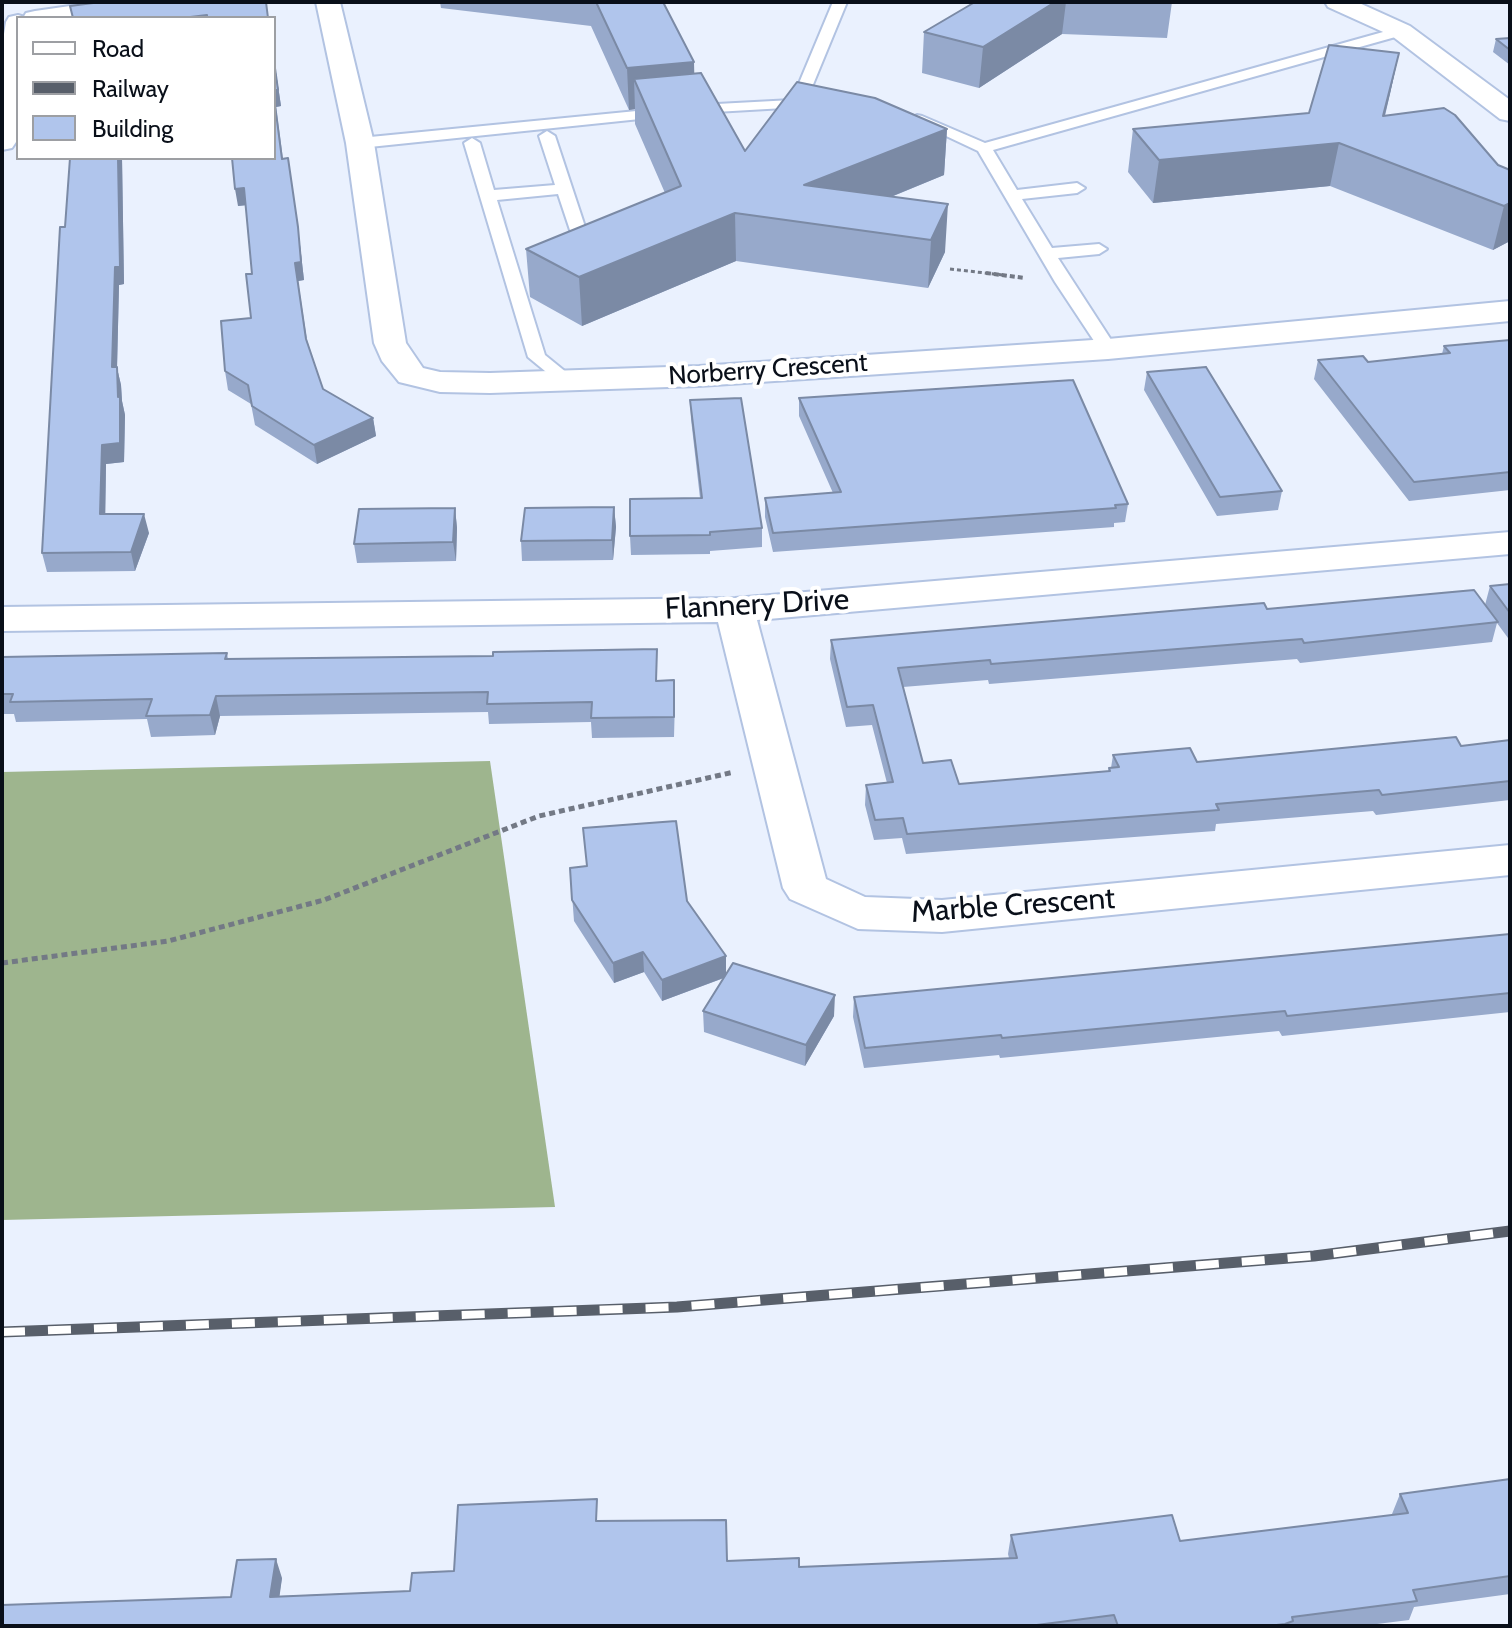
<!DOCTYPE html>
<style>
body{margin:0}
#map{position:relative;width:1512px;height:1628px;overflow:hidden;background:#eaf1fe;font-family:Cabin,sans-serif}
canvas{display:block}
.frame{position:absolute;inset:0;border:4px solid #090f19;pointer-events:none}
.legend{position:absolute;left:16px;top:16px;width:260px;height:144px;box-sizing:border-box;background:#fff;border:2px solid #9d9fa3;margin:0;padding:10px 14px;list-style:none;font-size:24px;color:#090f19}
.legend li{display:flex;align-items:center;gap:16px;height:40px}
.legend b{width:40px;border:2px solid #9d9fa3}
</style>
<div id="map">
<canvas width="1512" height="1628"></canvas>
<div class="frame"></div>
<ul class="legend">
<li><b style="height:10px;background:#fff"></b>Road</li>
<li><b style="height:10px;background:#585f6a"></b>Railway</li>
<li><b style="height:22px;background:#b0c5ec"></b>Building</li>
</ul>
</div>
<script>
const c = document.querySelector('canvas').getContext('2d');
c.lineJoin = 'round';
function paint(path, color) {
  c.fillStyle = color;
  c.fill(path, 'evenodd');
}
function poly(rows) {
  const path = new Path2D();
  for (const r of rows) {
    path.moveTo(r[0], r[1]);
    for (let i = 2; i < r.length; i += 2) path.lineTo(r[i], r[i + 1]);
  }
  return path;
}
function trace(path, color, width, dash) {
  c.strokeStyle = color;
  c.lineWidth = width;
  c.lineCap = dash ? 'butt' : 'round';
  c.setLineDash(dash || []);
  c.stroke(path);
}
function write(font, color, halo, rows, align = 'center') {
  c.font = font + ' Cabin,sans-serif';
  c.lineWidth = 8;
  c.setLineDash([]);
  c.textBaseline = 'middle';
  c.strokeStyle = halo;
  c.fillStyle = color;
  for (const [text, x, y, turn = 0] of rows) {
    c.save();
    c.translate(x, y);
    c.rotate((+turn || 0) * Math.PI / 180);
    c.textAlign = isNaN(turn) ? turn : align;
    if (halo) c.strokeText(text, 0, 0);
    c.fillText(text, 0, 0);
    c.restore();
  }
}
paint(poly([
 [490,761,555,1207,2,1220,2,772]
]), '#9eb58e');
const service = poly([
 [833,2,847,2,807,99,819,100,819,106,698,113,360,148,352,143,360,138,698,105,792,100,833,2],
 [1401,27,1406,28,1406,34,993,150,1017,190,1077,183,1085,188,1077,193,1022,199,1052,248,1099,244,1107,249,1099,254,1058,258,1117,349,1108,354,1102,353,1055,282,978,151,910,119,917,115,922,116,985,143,1401,27],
 [547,131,555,136,589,239,587,242,581,244,573,239,558,194,497,200,545,355,577,381,568,386,562,385,528,357,464,143,472,138,480,143,494,190,555,185,539,136,547,131]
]);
const minor = poly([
 [316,2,340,2,374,143,406,343,423,368,440,372,490,373,699,366,1108,339,1510,301,1510,321,1108,359,699,386,490,393,440,392,399,382,382,361,374,343,346,143,316,2],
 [18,15,28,18,18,18,18,125,16,142,12,148,2,150,2,46,6,22,9,17,18,15],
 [1510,532,1510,554,757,620,826,879,865,897,942,900,1510,845,1510,875,942,932,858,929,790,899,783,888,718,622,2,631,2,607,735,598,1510,532]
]);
const tertiary = poly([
 [98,2,164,2,161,7,152,9,89,18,23,18,26,13,35,11,98,2],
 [1325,2,1357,2,1410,26,1510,100,1510,121,1500,119,1392,36,1328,7,1325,2]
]);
trace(service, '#b2c3e2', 4);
trace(minor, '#b2c3e2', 4);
trace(tertiary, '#b2c3e2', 4);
trace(poly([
 [950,269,1003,275]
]), '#737985', 3, [4, 3]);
trace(poly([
 [986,273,1025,278]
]), '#737985', 4, [5, 3]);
trace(poly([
 [2,963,168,941,324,900,539,816,734,772]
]), '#737985', 5, [6, 4]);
paint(service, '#fff');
paint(minor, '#fff');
paint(tertiary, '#fff');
const rail = poly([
 [2,1332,677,1307,1314,1256,1510,1231]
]);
trace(rail, '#585f6a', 11);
trace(rail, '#fff', 8, [23]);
paint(poly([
 [440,2,663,2,694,74,745,151,947,129,944,175,891,197,945,252,928,288,736,261,582,326,530,297,526,249,665,193,635,124,635,109,629,110,591,26,441,8],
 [975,2,1172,2,1167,38,1062,34,979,88,922,73,924,32],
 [1510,38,1510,65,1493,52,1496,39],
 [1399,53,1385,116,1498,165,1510,241,1493,250,1330,186,1153,203,1128,172,1133,129,1309,113],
 [274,59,281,106,276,107,283,159,300,245,304,280,298,281,307,340,323,389,373,418,376,436,317,464,255,425,251,404,228,390,225,371,251,318,252,274,246,205,238,206],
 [70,158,122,158,124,284,119,285,117,368,121,385,122,401,125,415,124,462,106,464,105,514,149,533,135,571,47,572,42,553],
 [1510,340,1510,490,1409,501,1314,379,1318,360,1368,362,1442,354,1444,346],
 [1147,372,1282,491,1278,510,1217,516,1144,390],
 [799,398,1128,504,1125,522,1114,523,1114,527,773,552,765,517,765,498,833,493,799,416],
 [690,400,762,528,762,547,710,551,710,554,631,555,630,536,700,498,691,419],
 [614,507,616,527,613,560,522,561,521,541],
 [455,508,457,528,456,561,357,563,354,544],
 [1510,584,1510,637,1508,638,1497,623,1492,642,1300,663,1297,659,989,684,988,680,903,687,923,763,959,784,1108,771,1109,768,1111,768,1113,755,1197,762,1461,746,1510,740,1510,800,1376,815,1373,811,1216,824,1215,831,906,854,902,838,874,840,865,805,866,785,887,783,872,725,846,727,830,659,831,640,1267,609,1485,605,1490,586],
 [227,653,228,659,657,681,675,700,674,737,592,738,591,722,489,724,488,712,220,716,215,735,151,737,147,719,16,722,14,714,2,714,2,657],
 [570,868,687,901,726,974,834,1016,805,1066,704,1032,703,1011,724,978,662,1001,644,972,614,983,574,921],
 [1510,934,1510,1012,1282,1036,1279,1031,1000,1058,999,1055,864,1068,853,1017,854,997],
 [1510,1479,1510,1594,1414,1607,1409,1620,1361,1626,2,1626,231,1597,282,1578,279,1596,410,1591,454,1571,599,1521,727,1561,799,1567,1009,1558,1008,1554,1011,1535,1180,1541,1393,1515,1392,1514,1400,1494]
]), '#97a9cb');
paint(poly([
 [1055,2,1066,2,1062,34,979,88,983,47],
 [207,15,207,18,182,18],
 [1399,53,1390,94,1374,158,1383,116],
 [274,59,281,106,276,107,274,97],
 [694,62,695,103,634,79,635,109,629,110,627,68],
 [947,129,944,175,822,225,804,185],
 [1339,143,1330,186,1153,203,1159,160],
 [118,158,122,158,124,284,119,285,117,368,121,385,122,401,125,415,124,462,106,464,105,534,100,514,102,445,118,397,112,367],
 [288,158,300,245,304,280,298,281,295,263],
 [244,188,248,205,238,206,235,189],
 [1510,203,1510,241,1493,250,1504,206],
 [948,204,945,252,928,288,931,240],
 [735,213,736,261,582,326,579,277],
 [373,418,376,436,317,464,314,445],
 [614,507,616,527,613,560,612,540],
 [455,508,457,528,456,561,453,542],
 [144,514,149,533,135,571,131,552],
 [216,696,220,716,215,735,210,715],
 [643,952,644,972,614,983,613,963],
 [726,956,726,977,662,1001,662,980],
 [835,995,834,1016,805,1066,806,1045],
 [276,1559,282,1578,277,1615,270,1597]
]), '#7b8aa5');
const building = poly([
 [101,2,266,2,268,18,207,18,207,15,182,18,73,18,70,6,101,2],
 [596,2,663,2,694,62,627,68,596,2],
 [975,2,1055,2,983,47,924,32,975,2],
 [1510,38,1510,50,1496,39,1510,38],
 [1329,45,1399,53,1383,116,1444,108,1455,115,1498,165,1510,170,1510,203,1504,206,1339,143,1159,160,1133,129,1309,113,1329,45],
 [274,61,278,90,274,90,274,61],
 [701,73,745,151,797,82,875,98,947,129,804,185,948,204,931,240,735,213,579,277,526,249,681,186,634,79,701,73],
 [274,97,282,159,288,158,298,227,301,262,295,263,306,339,323,389,373,418,314,445,252,406,248,385,225,371,221,321,251,318,246,274,252,274,244,188,235,189,232,158,274,158,274,97],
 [70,158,118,158,120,267,115,267,112,367,117,367,118,397,120,396,120,443,102,445,100,514,144,514,131,552,42,553,60,227,65,227,70,158],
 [1510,340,1510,472,1414,482,1318,360,1363,356,1368,362,1450,353,1444,346,1510,340],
 [1206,367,1282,491,1220,497,1147,372,1206,367],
 [1073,380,1128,504,1115,505,1116,508,773,533,765,498,841,492,799,398,1073,380],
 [741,398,762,528,710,532,710,535,630,536,630,499,702,498,690,400,741,398],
 [614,507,612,540,521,541,525,508,614,507],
 [455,508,453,542,354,544,359,509,455,508],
 [1510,584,1510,613,1490,586,1510,584],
 [1474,590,1498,622,1304,643,1302,639,991,664,990,660,898,668,923,763,951,760,959,784,1110,771,1109,768,1119,767,1113,755,1190,748,1197,762,1456,737,1461,746,1510,740,1510,781,1382,795,1379,790,1216,804,1219,810,907,834,903,818,875,820,866,785,893,782,873,705,847,707,831,640,1264,603,1267,609,1474,590],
 [657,649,656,681,674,680,674,717,591,718,592,702,487,704,488,692,216,696,210,715,146,716,152,699,10,702,13,694,2,694,2,657,227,653,225,659,493,656,493,652,657,649],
 [676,821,687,901,726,956,662,980,643,952,613,963,572,900,570,868,587,866,583,828,676,821],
 [1510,934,1510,993,1287,1016,1285,1011,1002,1038,1001,1035,865,1048,854,997,1510,934],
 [733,963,835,995,806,1045,703,1011,733,963],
 [1510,1479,1510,1576,1413,1590,1417,1601,1292,1617,1293,1621,1285,1624,1268,1626,1118,1626,1114,1615,1029,1626,2,1626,2,1605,231,1597,237,1560,276,1559,270,1597,410,1591,412,1573,454,1571,458,1505,597,1499,596,1521,726,1520,727,1561,799,1558,799,1567,1017,1558,1011,1535,1172,1515,1180,1541,1408,1513,1400,1494,1510,1479]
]);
paint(building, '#b0c5ec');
trace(building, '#7b8aa5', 2);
write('26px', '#090f19', '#fff', [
 ["Norberry Crescent",768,370,-4]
]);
write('30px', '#090f19', '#fff', [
 ["Flannery Drive",757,605,-3],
 ["Marble Crescent",1013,906,-4]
]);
</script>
